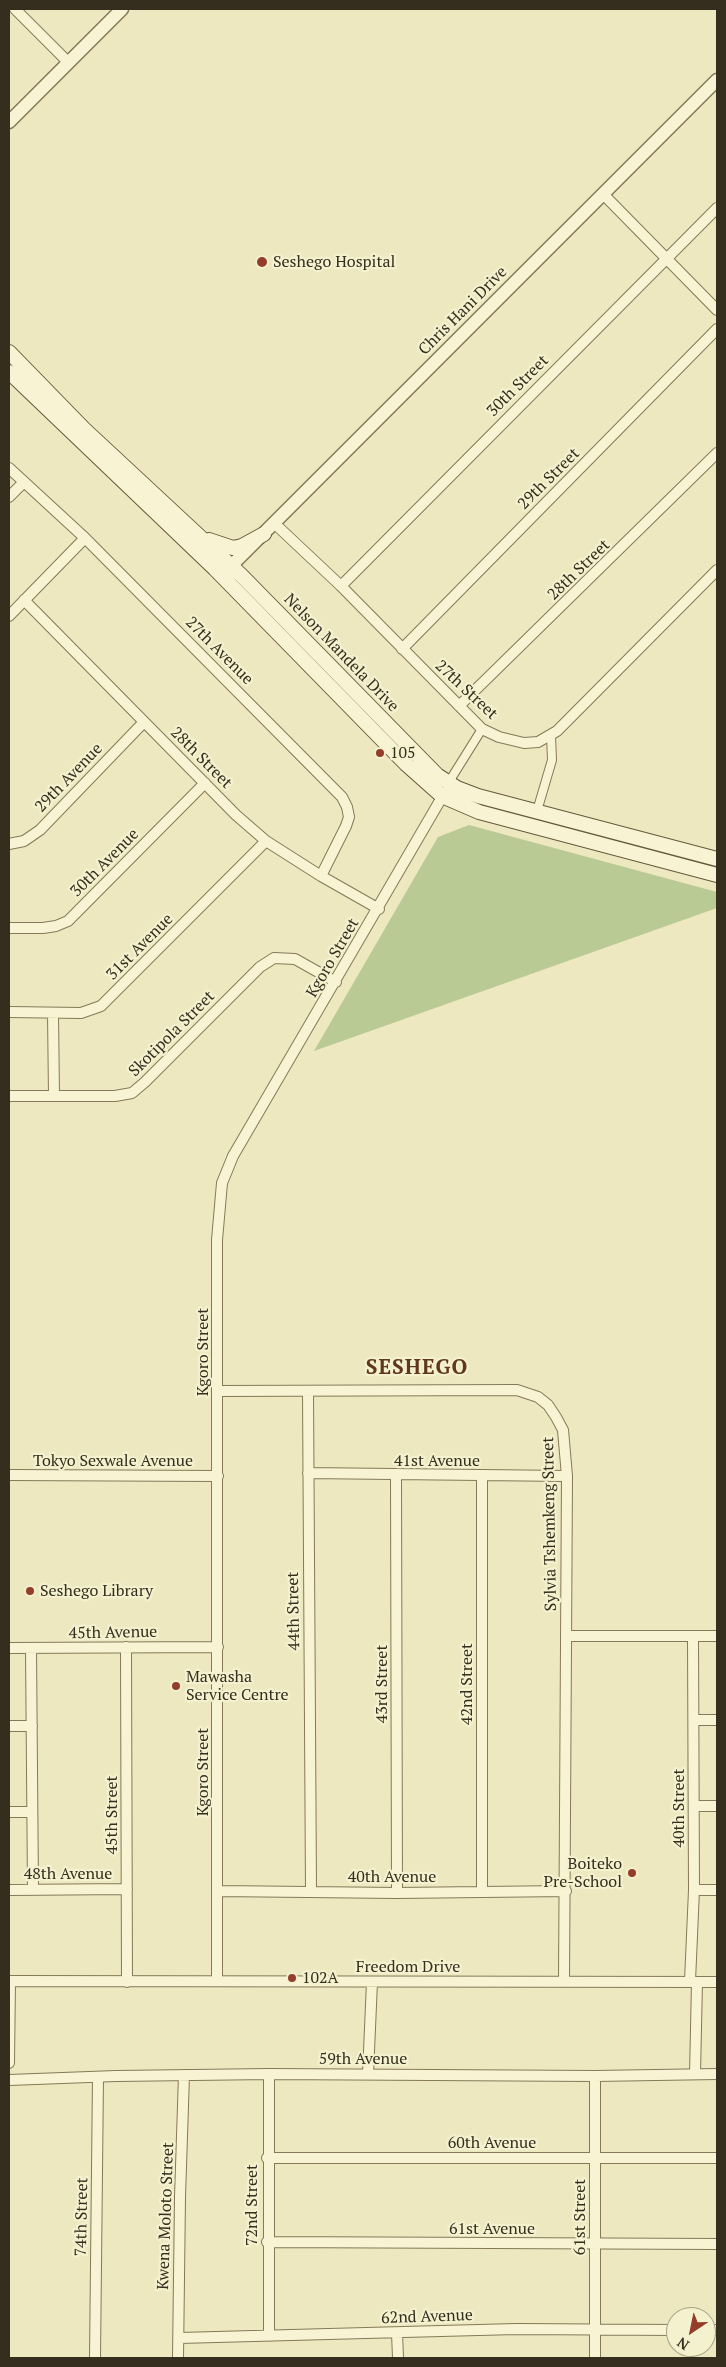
<!DOCTYPE html>
<style>
body{margin:0}
#map{position:relative;width:726px;height:2367px;overflow:hidden;background:#ede8c0;font-family:"PT Serif",serif}
canvas{display:block}
.frame{position:absolute;inset:0;border:10px solid #352d1d;pointer-events:none}
.north{position:absolute;left:666px;top:2307px;width:50px;height:50px;box-sizing:border-box;background:#f4f1cf;border:1px solid #a8a388;border-radius:50%;rotate:214deg;font-size:14px;font-weight:700;line-height:20px;text-align:center;color:#352d1d}
.north::after{content:'';display:block;margin:auto;width:18px;height:22px;background:#933d2a;clip-path:polygon(50% 0,100% 100%,50% 72%,0 100%)}
</style>
<div id="map">
<canvas width="726" height="2367"></canvas>
<div class="frame"></div>
<div class="north">N</div>
</div>
<script>
const c = document.querySelector('canvas').getContext('2d');
c.lineJoin = 'round';
function paint(path, color) {
  c.fillStyle = color;
  c.fill(path, 'evenodd');
}
function poly(rows) {
  const path = new Path2D();
  for (const r of rows) {
    path.moveTo(r[0], r[1]);
    for (let i = 2; i < r.length; i += 2) path.lineTo(r[i], r[i + 1]);
  }
  return path;
}
function trace(path, color, width, dash) {
  c.strokeStyle = color;
  c.lineWidth = width;
  c.lineCap = dash ? 'butt' : 'round';
  c.setLineDash(dash || []);
  c.stroke(path);
}
function write(font, color, halo, rows, align = 'center') {
  c.font = font + ' "PT Serif",serif';
  c.lineWidth = 4.5;
  c.setLineDash([]);
  c.textBaseline = 'middle';
  c.strokeStyle = halo;
  c.fillStyle = color;
  for (const [text, x, y, turn = 0] of rows) {
    c.save();
    c.translate(x, y);
    c.rotate((+turn || 0) * Math.PI / 180);
    c.textAlign = isNaN(turn) ? turn : align;
    if (halo) c.strokeText(text, 0, 0);
    c.fillText(text, 0, 0);
    c.restore();
  }
}
paint(poly([
 [469,825,717,892,717,908,314,1051,438,837]
]), '#baca94');
const pedestrian = poly([
 [451,785,452,777,482,729],
 [537,811,552,760,551,736]
]);
const minor = poly([
 [15,9,68,62],
 [604,195,717,310],
 [9,468,85,538,342,797,347,807,349,817,346,826,321,876],
 [9,497,24,482],
 [274,523,341,586,482,729,499,737,524,743,538,742,557,731,717,570],
 [341,586,717,208],
 [24,600,236,815,266,841,321,876,379,909],
 [9,616,85,538],
 [402,649,717,329],
 [459,706,717,453],
 [9,844,24,841,40,830,144,722],
 [9,928,43,928,56,926,68,921,205,783],
 [9,1012,81,1013,101,1006,266,841],
 [53,1013,54,1096],
 [9,1096,115,1096,132,1093,145,1082,260,967,274,958,295,959,336,982],
 [217,1391,517,1390,538,1397,548,1405,556,1417,563,1430,567,1476,564,1981],
 [308,1391,311,1891],
 [308,1473,567,1476],
 [9,1475,218,1476],
 [396,1475,397,1893],
 [567,1636,717,1636],
 [126,1647,127,1982],
 [9,1648,218,1647],
 [31,1648,33,1890],
 [695,1720,717,1720],
 [9,1726,32,1726],
 [694,1806,717,1806],
 [9,1812,32,1812],
 [9,1890,127,1889],
 [694,1890,717,1890],
 [218,1891,397,1893,566,1891],
 [482,1892,482,1476],
 [9,1981,717,1982],
 [217,1981,217,1240,222,1183,233,1156,445,792],
 [690,1981,694,1890,693,1636],
 [9,2063,10,1981],
 [269,2074,269,2336],
 [368,2074,372,1982],
 [695,2074,697,1982],
 [595,2076,595,2358],
 [9,2080,116,2076,269,2074,595,2076,717,2074],
 [267,2158,717,2158],
 [267,2242,717,2244],
 [706,2330,717,2330],
 [397,2333,398,2358],
 [179,2338,516,2329,676,2330],
 [95,2358,98,2077],
 [178,2358,180,2197,184,2075]
]);
const tertiary = poly([
 [9,122,122,9],
 [224,573,717,80]
]);
const secondary = poly([
 [9,352,84,429,241,575,437,775,457,788,478,796,717,859],
 [9,372,215,569,406,764,442,796,479,812,717,875],
 [209,540,233,548,242,546,264,534]
]);
trace(pedestrian, '#857958', 10);
trace(minor, '#857958', 12);
trace(tertiary, '#857958', 15);
trace(secondary, '#67593c', 16);
trace(pedestrian, '#f8f4d3', 8);
trace(minor, '#f8f4d3', 10);
trace(tertiary, '#f8f4d3', 12);
trace(secondary, '#f8f4d3', 14);
for (const [x, y, r, color] of [
 [262,262,6,"#933d2a"],
 [380,753,5,"#933d2a"],
 [30,1591,5,"#933d2a"],
 [176,1686,5,"#933d2a"],
 [632,1873,5,"#933d2a"],
 [292,1978,5,"#933d2a"]
]) {
  const dot = new Path2D();
  dot.arc(x, y, r, 0, 2 * Math.PI);
  c.fillStyle = color;
  c.fill(dot);
  trace(dot, '#f4f1cf', 2);
}
write('16px', '#352d1d', '#f4f1cf', [
 ["Seshego Hospital",273,262],
 ["105",390,753],
 ["Seshego Library",40,1591],
 ["Mawasha",186,1677],
 ["Service Centre",186,1695],
 ["Boiteko",622,1864,"right"],
 ["Pre-School",622,1882,"right"],
 ["102A",302,1978]
], 'left');
write('16px', '#352d1d', '#f4f1cf', [
 ["Chris Hani Drive",463,311,-45],
 ["30th Street",518,386,-45],
 ["29th Street",549,479,-45],
 ["28th Street",579,570,-44],
 ["27th Avenue",219,651,45],
 ["Nelson Mandela Drive",341,653,46],
 ["27th Street",466,690,43],
 ["28th Street",201,758,45],
 ["29th Avenue",69,778,-46],
 ["30th Avenue",105,863,-45],
 ["31st Avenue",140,947,-45],
 ["Kgoro Street",333,958,-60],
 ["Skotipola Street",172,1034,-45],
 ["Kgoro Street",203,1352,-90],
 ["Tokyo Sexwale Avenue",113,1461],
 ["41st Avenue",437,1461],
 ["Sylvia Tshemkeng Street",550,1524,-91],
 ["44th Street",294,1611,-91],
 ["45th Avenue",113,1633,-1],
 ["43rd Street",382,1684,-90],
 ["42nd Street",467,1684,-90],
 ["Kgoro Street",203,1772,-90],
 ["40th Street",679,1808,-90],
 ["45th Street",112,1815,-90],
 ["48th Avenue",68,1874],
 ["40th Avenue",392,1877],
 ["Freedom Drive",408,1967],
 ["59th Avenue",363,2059],
 ["60th Avenue",492,2143],
 ["72nd Street",252,2205,-90],
 ["Kwena Moloto Street",166,2216,-88],
 ["74th Street",82,2217,-89],
 ["61st Street",580,2217,-90],
 ["61st Avenue",492,2229],
 ["62nd Avenue",427,2317,-2]
]);
c.letterSpacing = '1px';
write('bold 21px', '#61381d', '#f4f1cf', [
 ["SESHEGO",417,1368]
]);
c.letterSpacing = '0px';
</script>
